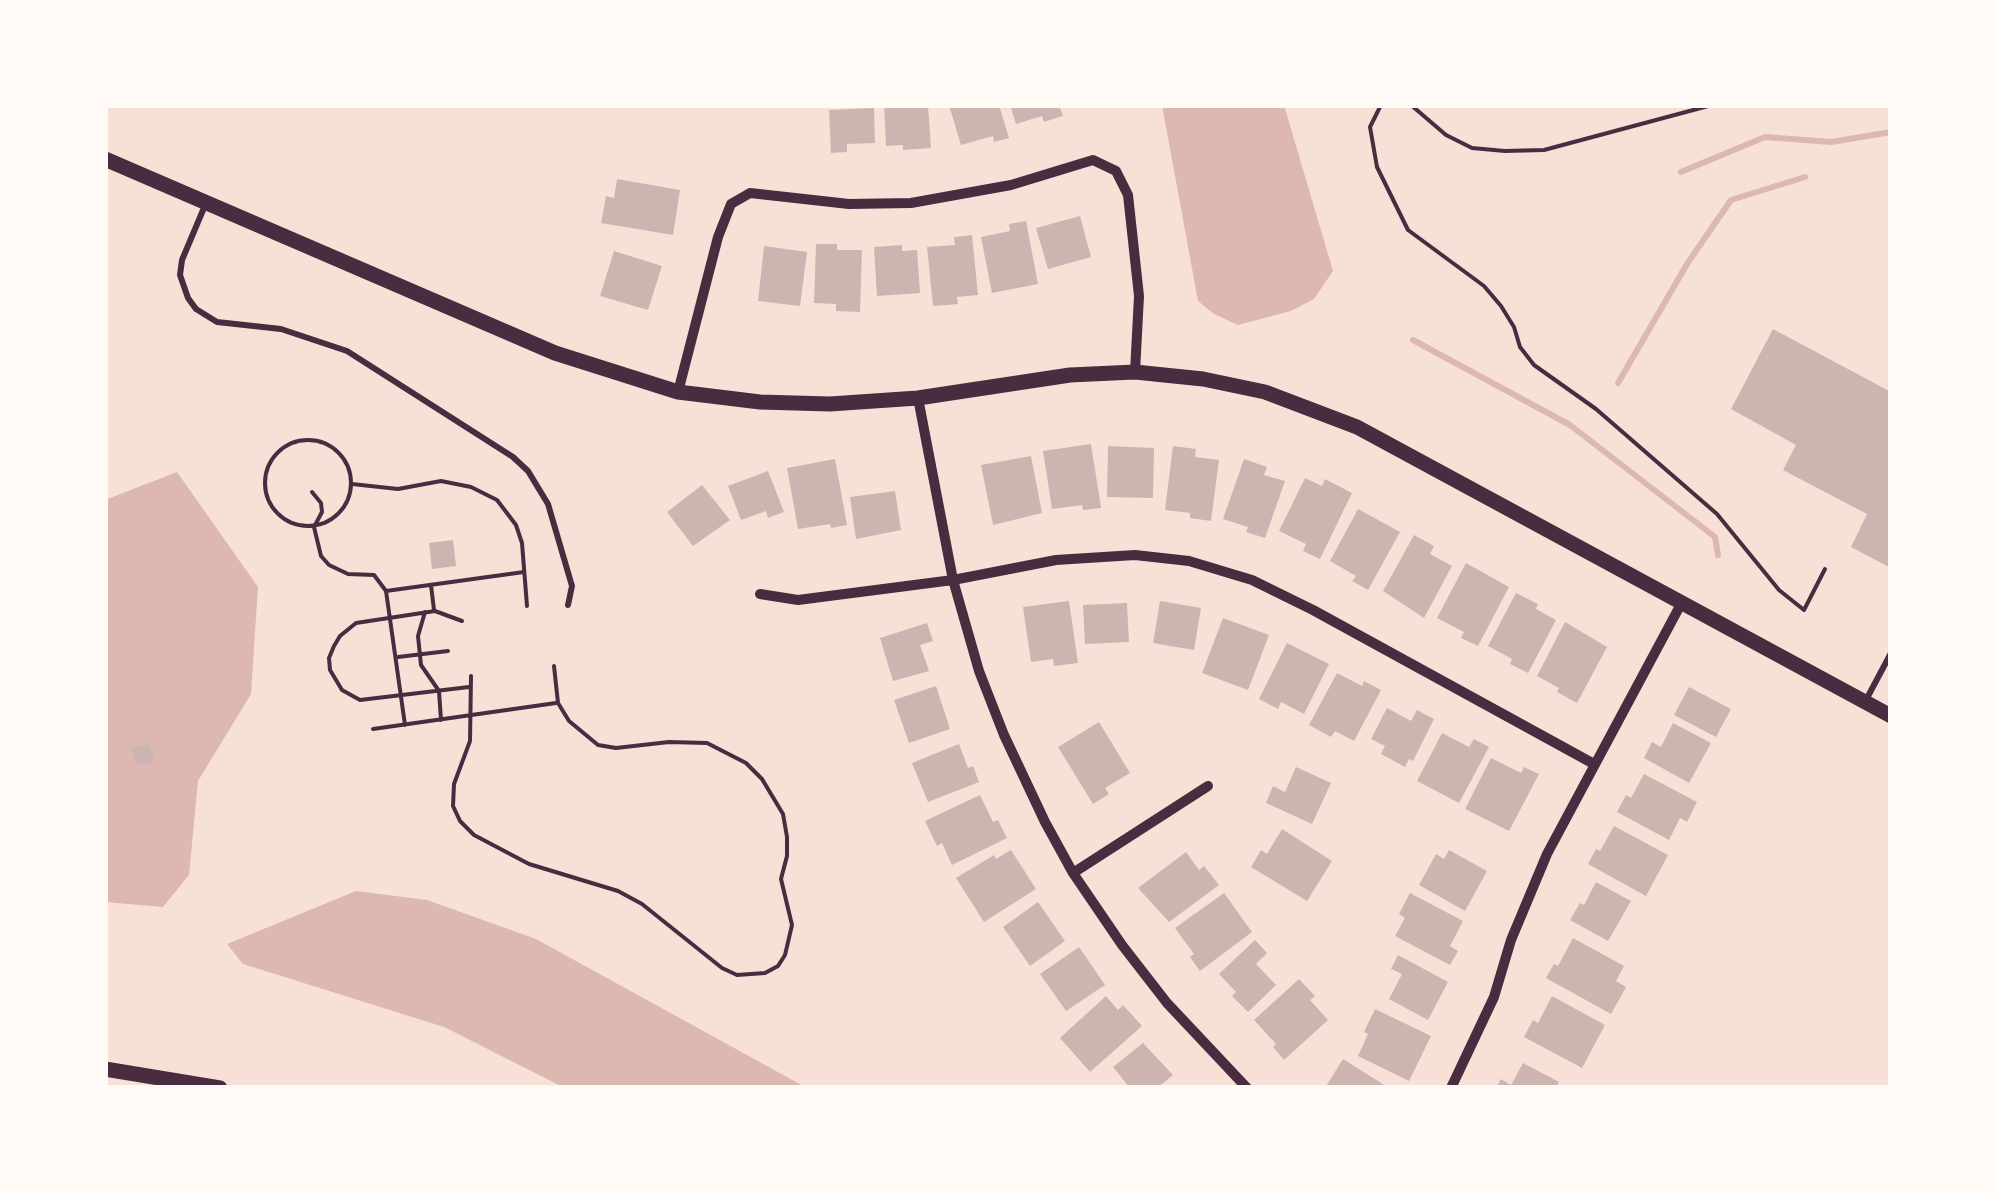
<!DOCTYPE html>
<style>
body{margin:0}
#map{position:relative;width:1996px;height:1193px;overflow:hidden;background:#f7e1d7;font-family:Quicksand,sans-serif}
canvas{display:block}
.frame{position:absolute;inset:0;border:108px solid #fffaf5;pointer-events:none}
</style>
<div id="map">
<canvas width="1996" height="1193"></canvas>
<div class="frame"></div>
</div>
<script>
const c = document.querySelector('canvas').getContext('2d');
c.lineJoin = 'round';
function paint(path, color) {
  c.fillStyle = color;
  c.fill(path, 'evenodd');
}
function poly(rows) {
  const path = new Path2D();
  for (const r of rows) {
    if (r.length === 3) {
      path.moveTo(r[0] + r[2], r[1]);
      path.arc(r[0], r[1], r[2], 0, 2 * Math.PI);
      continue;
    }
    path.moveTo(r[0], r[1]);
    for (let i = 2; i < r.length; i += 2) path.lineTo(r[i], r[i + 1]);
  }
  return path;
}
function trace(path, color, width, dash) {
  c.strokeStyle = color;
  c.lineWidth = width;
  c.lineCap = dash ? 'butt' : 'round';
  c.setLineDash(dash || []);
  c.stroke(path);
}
paint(poly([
 [1162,105,1284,105,1333,271,1314,299,1291,311,1238,325,1214,314,1198,301],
 [177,472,258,587,251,694,198,781,189,875,163,907,105,902,105,500],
 [356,891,427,900,536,939,807,1088,565,1088,444,1027,243,964,227,944]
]), '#dcb8b0');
trace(poly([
 [1681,172,1765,137,1831,142,1891,132],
 [1413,340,1570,425,1715,537,1718,555],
 [1618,383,1687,264,1731,200,1805,177]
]), '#dcb8b0', 6);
paint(poly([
 [884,105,928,106,931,148,903,150,903,145,886,146],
 [949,105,999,105,1009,138,994,142,993,136,961,145],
 [1010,105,1059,105,1063,116,1044,122,1042,116,1016,124],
 [874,108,875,143,847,144,847,152,831,153,829,110],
 [617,179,680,190,673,235,601,223,606,196,614,198],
 [1080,216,1091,257,1048,269,1036,228],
 [1026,221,1038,284,992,293,981,237,1010,231,1009,224],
 [972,235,978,295,957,297,958,304,933,306,927,247,955,245,954,237],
 [816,244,837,244,837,250,862,250,860,312,836,311,836,304,814,303],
 [902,245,902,251,917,250,920,293,877,296,874,247],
 [764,246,807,252,800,306,758,301],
 [614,251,662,266,648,310,600,296],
 [1773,329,1891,392,1891,568,1851,547,1867,514,1783,470,1796,445,1731,409],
 [1091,444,1101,508,1083,510,1082,505,1052,509,1043,451],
 [1108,446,1154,448,1153,498,1107,497],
 [1173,446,1196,449,1195,457,1219,460,1211,521,1190,518,1190,513,1165,510],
 [1031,456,1042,513,993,525,981,465],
 [835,459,847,525,831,528,830,524,798,529,787,468],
 [1244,459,1267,467,1264,475,1285,481,1265,538,1246,532,1248,527,1223,519],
 [768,471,784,512,768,518,766,511,741,520,728,486],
 [1305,478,1322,486,1325,479,1352,493,1320,559,1303,551,1306,544,1279,531],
 [702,485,730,520,693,546,667,512],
 [895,491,901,530,856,539,850,497],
 [1358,509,1400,532,1368,590,1352,581,1356,576,1330,561],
 [1414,535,1434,546,1430,554,1452,566,1424,618,1383,591],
 [453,540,456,566,432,569,429,543],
 [1466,563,1509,587,1478,646,1461,638,1464,632,1437,618],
 [1516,593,1538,604,1536,609,1556,620,1528,673,1510,664,1512,659,1488,646],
 [1069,601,1078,663,1054,666,1053,659,1031,662,1023,607],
 [1160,601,1201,608,1194,650,1153,643],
 [1127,603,1129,642,1085,644,1083,605],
 [1223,618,1269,635,1248,690,1202,673],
 [1565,622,1607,647,1577,703,1557,692,1559,688,1537,676],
 [927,623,933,641,920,645,929,671,893,681,880,638],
 [1287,643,1329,664,1304,714,1281,702,1278,709,1259,699],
 [1337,673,1362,686,1364,681,1381,690,1354,741,1335,731,1331,737,1309,725],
 [936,686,950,729,909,743,894,700],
 [1689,687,1731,709,1716,737,1674,715],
 [1387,708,1411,721,1417,710,1434,719,1413,761,1409,759,1405,767,1381,754,1385,746,1371,739],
 [1099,722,1130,773,1105,788,1109,794,1093,804,1058,747],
 [1673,723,1711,743,1689,783,1644,758,1652,742,1661,747],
 [1442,733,1469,747,1474,739,1489,747,1459,803,1417,781],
 [150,744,154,762,136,765,132,747],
 [959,744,968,768,973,766,979,782,928,802,912,763],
 [1491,758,1521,773,1524,767,1539,774,1509,831,1465,809],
 [1296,767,1331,783,1312,824,1266,803,1273,786,1285,792],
 [1644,774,1697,802,1687,822,1680,818,1669,840,1617,812,1626,795,1631,798],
 [980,795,993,822,998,820,1007,838,952,865,942,843,937,846,925,821],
 [1614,826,1668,855,1646,896,1588,864,1596,849,1600,851],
 [1282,829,1332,861,1307,901,1251,867,1261,850,1267,854],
 [1011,850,1036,889,984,922,956,878,994,855,996,859],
 [1449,850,1487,871,1465,911,1419,885,1436,854,1444,859],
 [1186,852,1199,870,1204,866,1219,885,1169,922,1138,888],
 [1596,882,1631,901,1608,941,1570,920,1580,903,1584,905],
 [1224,893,1252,932,1200,971,1190,957,1194,954,1175,928],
 [1410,893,1463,921,1450,946,1458,951,1450,965,1395,936,1405,918,1399,914],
 [1038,902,1065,941,1030,966,1003,927],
 [1573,938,1624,966,1616,981,1626,987,1611,1014,1546,978,1554,964,1558,966],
 [1255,940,1267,953,1256,964,1276,985,1248,1012,1232,996,1236,992,1219,974],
 [1079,947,1105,985,1066,1011,1040,974],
 [1398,955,1448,982,1428,1020,1389,999,1402,974,1391,969],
 [1299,979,1315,996,1310,1000,1328,1020,1284,1060,1273,1047,1276,1044,1254,1020],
 [1106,996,1118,1010,1123,1005,1142,1026,1090,1072,1060,1038],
 [1552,996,1605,1025,1582,1068,1524,1037,1533,1020,1538,1023],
 [1375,1009,1431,1036,1409,1081,1358,1056,1368,1034,1364,1032],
 [1143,1043,1173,1075,1157,1088,1130,1088,1113,1067],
 [1343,1059,1389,1088,1325,1088],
 [1523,1063,1559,1082,1556,1088,1496,1088,1501,1079,1511,1085]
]), '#ccb4b1');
trace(poly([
 [1381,105,1370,127,1377,167,1408,230,1484,286,1501,306,1514,327,1520,347,1534,365,1596,409,1717,514,1779,590,1804,610,1825,569],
 [1411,105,1446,135,1472,148,1505,151,1544,150,1712,105],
 [308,483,43],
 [352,484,398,489,441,481,471,487,497,500,516,525,522,543,527,606],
 [312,492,321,503,322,512,314,527,321,556,329,565,348,574,374,575,386,591,405,725],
 [431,585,434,610],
 [386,591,524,572],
 [425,612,418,636,421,665,439,691,441,720],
 [462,621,435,611,356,623,340,636,334,646,329,658,330,670,342,690,360,700,469,687],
 [398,657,448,651],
 [471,676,470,741,454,784,453,806,460,821,474,835,529,864,618,891,642,904,722,968,737,975,765,973,778,966,785,955,792,925,781,879,787,856,787,837,783,814,762,779,746,763,707,743,669,742,616,748,598,745,569,721,558,703,554,666],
 [373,729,556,703]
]), '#4a2c40', 4);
trace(poly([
 [206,203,182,260,180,275,188,298,196,309,217,322,281,329,347,351,513,457,528,471,548,504,572,586,568,605],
 [1866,700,1891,653]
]), '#4a2c40', 6);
trace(poly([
 [678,392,718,237,731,204,750,193,849,204,911,203,1011,185,1093,160,1116,171,1128,195,1139,296,1135,372],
 [918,398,953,580,979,671,1004,735,1045,822,1073,873,1122,945,1167,1003,1247,1088],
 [760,594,798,600,953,580,1056,560,1135,555,1189,561,1252,580,1313,610,1594,764],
 [1073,873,1208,786],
 [1451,1088,1494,997,1511,940,1547,854,1681,604]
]), '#4a2c40', 10);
trace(poly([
 [105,159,555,353,678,392,760,402,830,404,918,398,1070,375,1135,372,1203,379,1265,392,1357,427,1891,716],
 [105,1069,220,1088]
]), '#4a2c40', 15);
</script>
